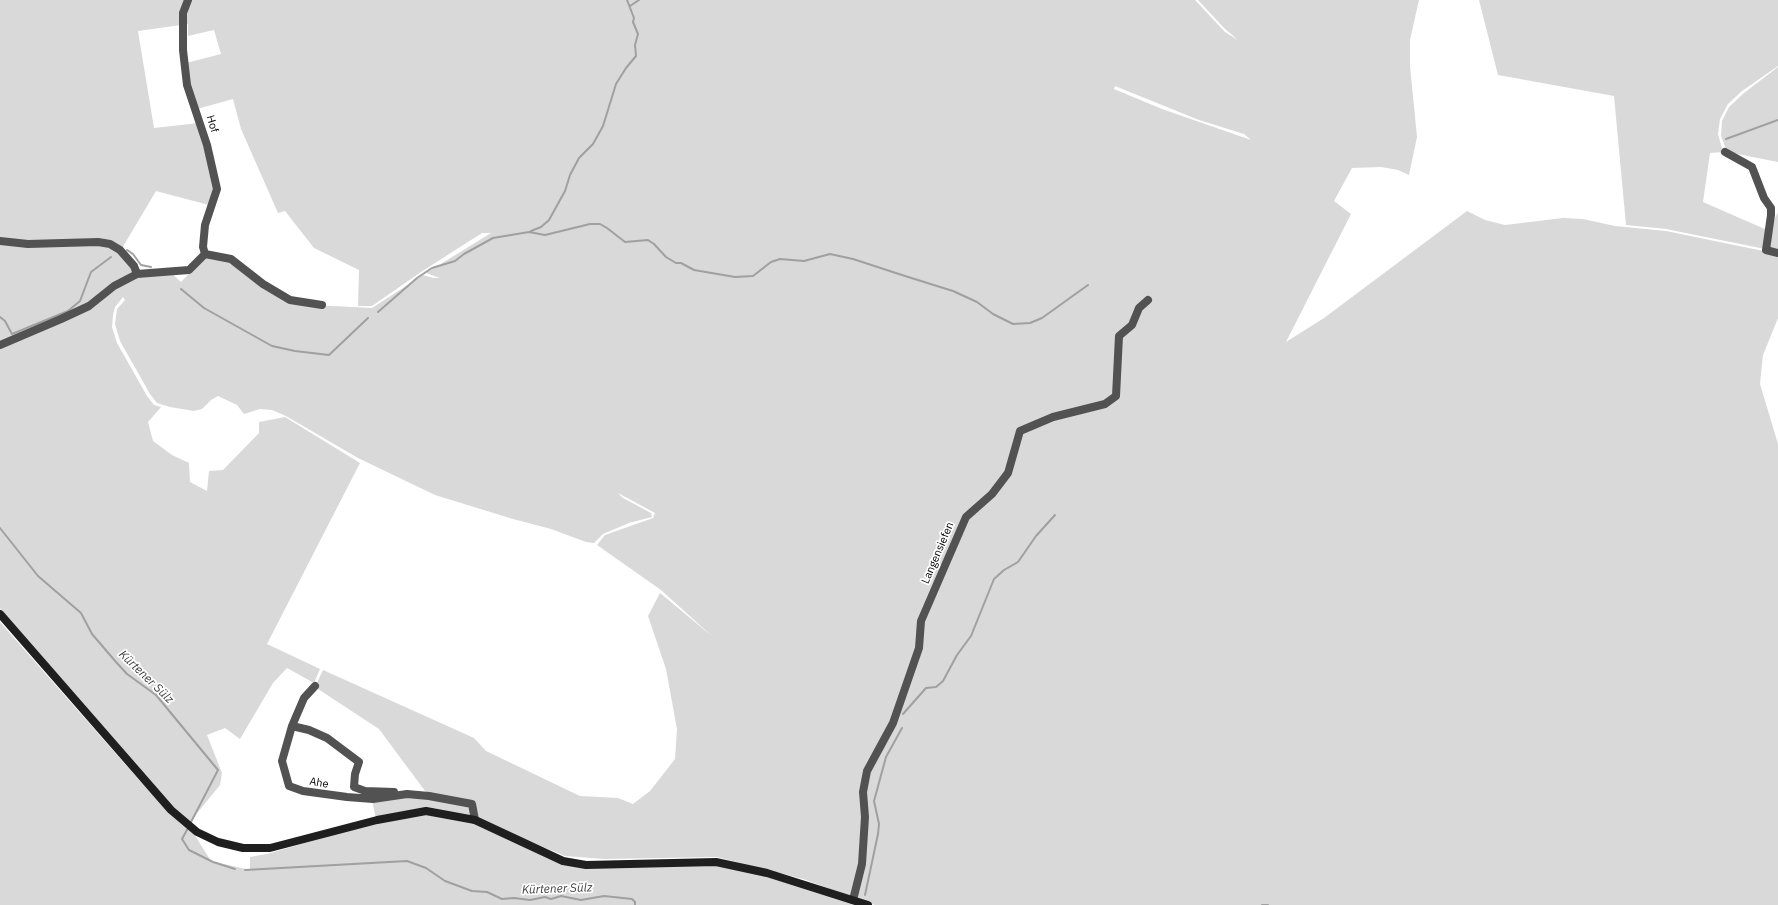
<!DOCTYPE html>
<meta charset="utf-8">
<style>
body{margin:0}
canvas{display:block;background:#fff}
</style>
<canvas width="1778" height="905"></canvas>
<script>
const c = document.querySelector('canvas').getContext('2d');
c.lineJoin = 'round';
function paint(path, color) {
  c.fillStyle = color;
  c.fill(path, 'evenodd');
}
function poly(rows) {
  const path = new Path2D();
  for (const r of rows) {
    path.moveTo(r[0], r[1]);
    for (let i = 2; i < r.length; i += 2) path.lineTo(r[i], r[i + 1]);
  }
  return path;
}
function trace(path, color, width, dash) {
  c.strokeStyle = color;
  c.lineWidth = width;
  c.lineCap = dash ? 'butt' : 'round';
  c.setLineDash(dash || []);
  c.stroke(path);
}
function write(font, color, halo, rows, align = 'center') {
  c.font = font + ' "IBM Plex Sans",sans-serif';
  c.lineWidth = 3.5;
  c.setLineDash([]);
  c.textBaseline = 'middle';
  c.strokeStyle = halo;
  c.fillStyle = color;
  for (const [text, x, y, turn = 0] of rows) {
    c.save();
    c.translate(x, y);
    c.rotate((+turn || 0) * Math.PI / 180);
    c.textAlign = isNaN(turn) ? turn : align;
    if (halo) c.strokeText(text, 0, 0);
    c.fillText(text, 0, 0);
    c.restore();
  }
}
paint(poly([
 [0,0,186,0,181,25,138,31,154,128,199,123,215,188,209,205,156,191,121,250,110,243,0,240],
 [190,0,1195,0,1225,32,1238,40,1224,28,1198,0,1419,0,1410,40,1410,66,1417,137,1409,175,1398,170,1381,167,1352,168,1334,201,1351,214,1286,342,1324,318,1467,211,1485,220,1505,225,1563,218,1583,219,1615,226,1666,231,1778,254,1778,318,1763,355,1760,384,1778,444,1778,905,875,905,855,898,864,865,865,770,860,864,852,897,803,879,717,857,604,859,565,856,476,819,473,804,428,795,379,729,315,687,323,670,474,738,486,751,580,796,618,798,633,804,650,791,675,759,677,729,666,669,648,616,660,593,713,637,661,590,597,545,605,535,653,518,655,513,618,493,623,498,651,513,652,517,629,523,603,534,594,543,586,542,551,529,513,519,435,495,358,458,286,416,272,410,260,409,244,414,237,405,218,396,211,400,202,409,194,411,170,407,157,403,150,394,120,341,115,324,117,309,125,300,123,297,115,307,113,315,112,327,117,343,147,396,154,405,161,407,148,422,153,441,172,455,189,463,190,482,207,491,209,471,223,470,259,433,259,422,285,417,360,463,267,644,320,669,314,683,287,668,273,683,240,739,225,728,207,735,222,773,220,785,189,823,174,809,0,608,0,346,61,321,138,275,169,271,181,282,206,256,232,262,263,286,313,305,372,308,423,275,433,278,440,278,426,273,491,233,482,233,421,272,372,306,358,306,359,270,314,248,285,211,278,213,241,129,233,99,197,109,188,84,186,63,221,54,214,30,188,36,188,24,185,24],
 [1115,86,1199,120,1244,134,1251,140,1162,109,1114,89],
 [1479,0,1778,0,1778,66,1742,91,1728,104,1720,119,1718,134,1723,152,1710,153,1703,202,1767,230,1765,249,1666,229,1626,225,1614,96,1498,75],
 [1778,67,1778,162,1727,152,1721,136,1722,121,1729,107,1744,93],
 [1778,212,1778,252,1767,249,1770,228],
 [0,242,97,244,119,251,136,274,88,304,0,344],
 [0,622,139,780,194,834,211,861,250,870,250,857,267,854,378,822,426,813,475,821,563,863,715,864,767,875,860,905,0,905],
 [407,795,471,805,474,818,426,810,376,819,372,800]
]), '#d9d9d9');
trace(poly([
 [630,6,639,0],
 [1726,139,1778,120],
 [531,231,541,227,549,220,565,191,570,175,579,158,593,144,603,126,616,84,626,68,636,56,635,45,638,34,633,22,634,18,627,0],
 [127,250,133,254,141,265,151,267],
 [181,289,204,308,229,322,272,346,295,351,329,355,368,318],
 [378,312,417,278,432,268,455,261,464,254,493,238,529,232,545,235,590,224,600,224,607,228,625,242,648,240,654,244,666,257,676,263,681,263,694,270,735,277,753,276,771,262,780,259,804,261,830,254,853,259,905,276,953,291,977,302,993,314,1013,324,1030,323,1042,318,1088,285],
 [0,317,5,321,12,334,68,311,80,301,91,272,111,257],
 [0,528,38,576,81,613,92,634,116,662,127,674,156,695,218,770,190,824],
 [903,714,926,688,936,687,943,681,957,655,971,636,994,579,1004,570,1018,562,1036,536,1055,515],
 [188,828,182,839,189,850,213,862,235,869],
 [245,870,407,861,426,868,445,881,472,891,487,892,502,899,514,898,530,900,545,897,551,899,561,896,581,900,604,896,632,899,635,902,635,905],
 [865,895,878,834,879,824,874,801,886,757,902,728],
 [1262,905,1268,905]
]), '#a0a0a0', 2);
trace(poly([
 [188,0,183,13,183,50,187,85,207,145,217,189,205,225,203,247,205,254],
 [1725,152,1752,167,1764,198,1771,208,1771,215,1766,250,1778,253],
 [0,241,28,244,98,242,110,244,120,250,134,266,137,274],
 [205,254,231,259,263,284,290,300,322,305],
 [0,345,61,319,89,306,114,286,137,274,189,270,205,254],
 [315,686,304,698,292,726,282,761,289,786,303,791,347,797,373,799,407,794,429,796,472,804,475,820],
 [292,726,309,730,327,738,359,762,355,774,354,787,365,791,394,792],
 [853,900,862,864,865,817,863,792,867,771,893,723,919,648,921,621,966,517,992,494,1008,473,1020,431,1053,417,1105,404,1116,396,1119,336,1132,325,1139,308,1148,300]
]), '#525252', 8);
trace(poly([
 [0,614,171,810,197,832,218,842,243,848,270,848,377,820,426,811,475,820,563,861,586,865,716,862,767,873,868,905]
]), '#1f1f1f', 8);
write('11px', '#000', '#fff', [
 ["Hof",212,124,73],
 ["Langensiefen",938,553,-67],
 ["Ahe",319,783,10]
]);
write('italic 12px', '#414141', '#fff', [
 ["Kürtener Sülz",146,677,44],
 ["Kürtener Sülz",557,889,-2]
]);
</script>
